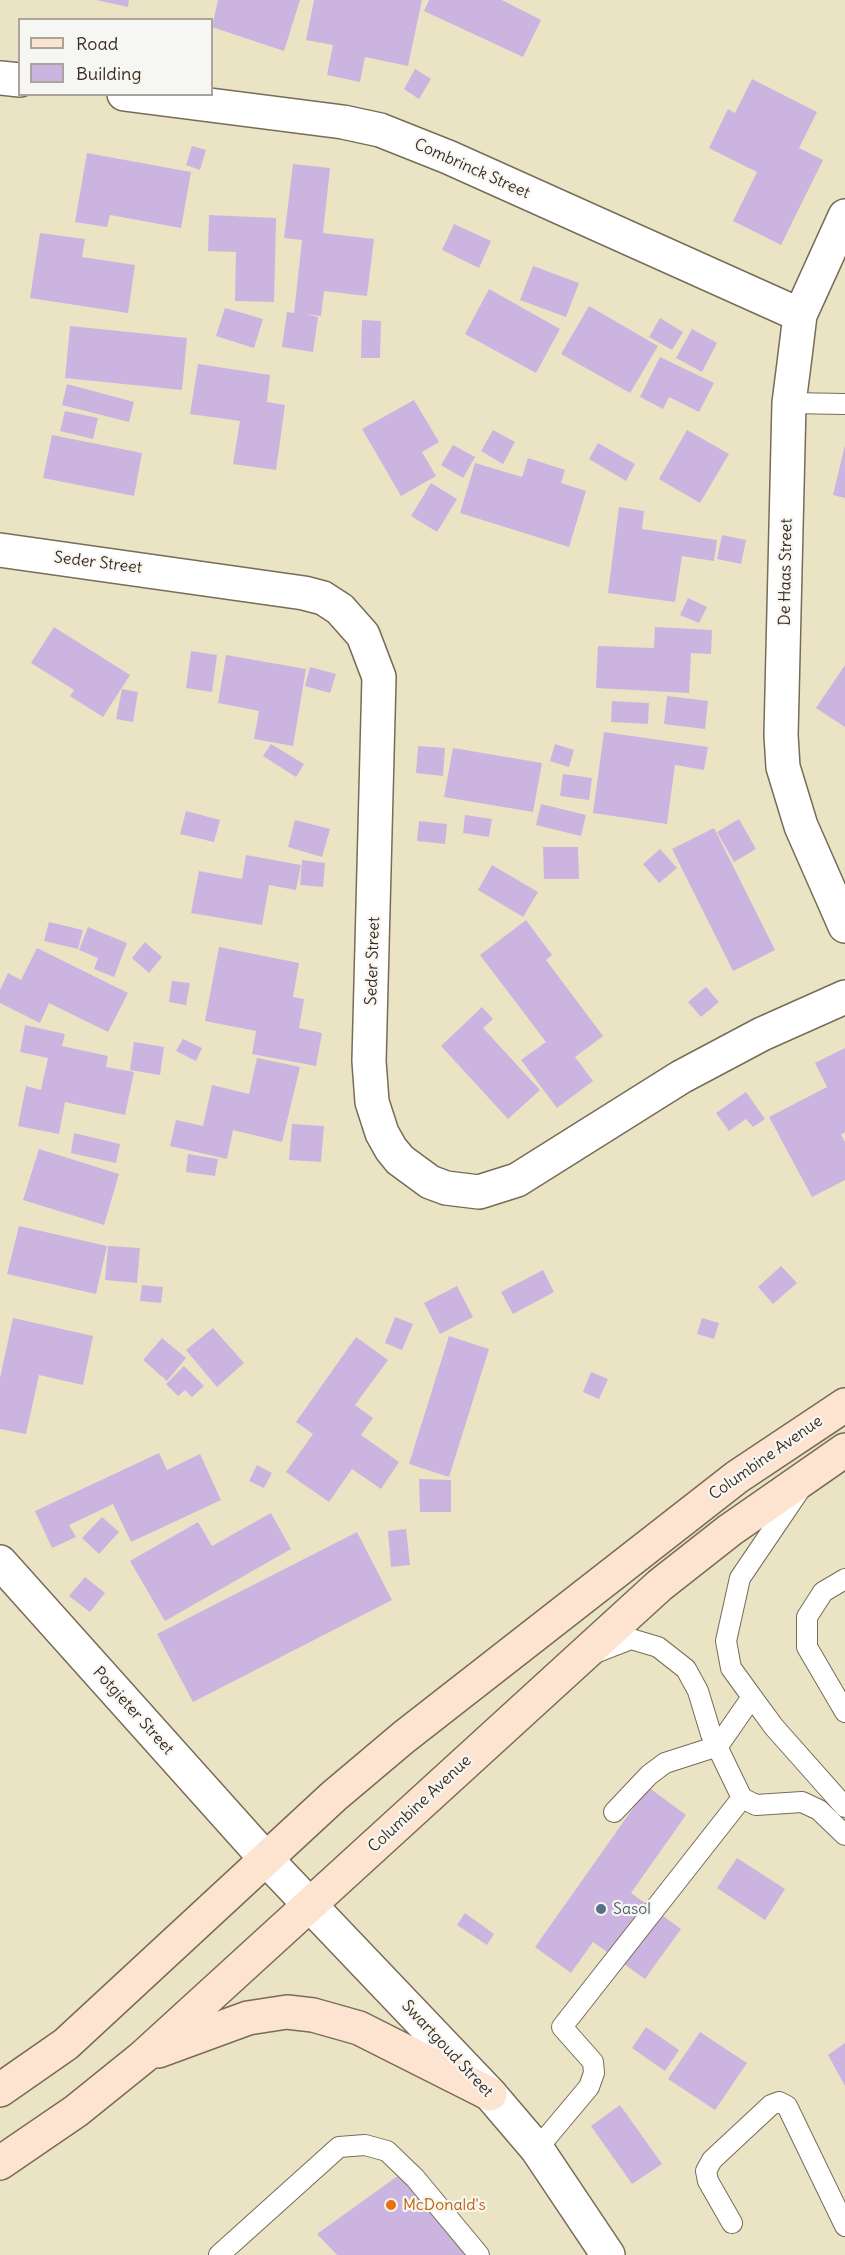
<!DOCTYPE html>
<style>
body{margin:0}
#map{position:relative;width:845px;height:2255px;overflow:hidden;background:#eae4c4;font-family:Delius,sans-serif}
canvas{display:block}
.legend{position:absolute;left:18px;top:18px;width:195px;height:78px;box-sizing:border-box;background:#f6f6f2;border:2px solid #aba49d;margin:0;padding:8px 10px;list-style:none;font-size:18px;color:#3b2a1e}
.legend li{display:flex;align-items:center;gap:12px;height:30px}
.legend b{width:30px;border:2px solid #aba49d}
</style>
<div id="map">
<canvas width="845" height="2255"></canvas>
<ul class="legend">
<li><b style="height:8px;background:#fde4d1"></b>Road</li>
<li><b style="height:16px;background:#ccb4e0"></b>Building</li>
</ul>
</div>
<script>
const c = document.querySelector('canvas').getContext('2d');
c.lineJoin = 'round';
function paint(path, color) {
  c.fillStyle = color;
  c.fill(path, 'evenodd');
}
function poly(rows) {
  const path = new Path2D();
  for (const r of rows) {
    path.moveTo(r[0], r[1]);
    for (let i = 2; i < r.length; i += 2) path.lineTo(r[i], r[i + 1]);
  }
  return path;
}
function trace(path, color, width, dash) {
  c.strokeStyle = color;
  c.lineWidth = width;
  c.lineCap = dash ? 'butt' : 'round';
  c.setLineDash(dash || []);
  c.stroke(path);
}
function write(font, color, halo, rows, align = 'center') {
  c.font = font + ' Delius,sans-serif';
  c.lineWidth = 4.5;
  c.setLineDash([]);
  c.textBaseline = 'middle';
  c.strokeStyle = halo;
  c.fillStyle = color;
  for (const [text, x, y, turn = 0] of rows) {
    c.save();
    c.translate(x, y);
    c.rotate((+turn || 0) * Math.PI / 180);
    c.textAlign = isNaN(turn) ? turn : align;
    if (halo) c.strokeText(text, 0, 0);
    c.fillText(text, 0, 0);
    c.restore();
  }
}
paint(poly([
 [96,0,129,0,128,7],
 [218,0,300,0,284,51,212,27],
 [314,0,422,0,408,66,365,57,360,82,327,75,333,45,306,40],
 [429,0,502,0,541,20,523,57,424,11],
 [415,69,431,79,419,99,404,89],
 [752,79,817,112,799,148,823,160,781,245,733,221,757,172,709,148,728,109,735,113],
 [192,146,206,150,200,170,186,165],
 [87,153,191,172,181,228,110,215,107,227,75,222],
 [293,164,330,168,323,233,374,239,367,296,324,291,321,316,306,314,318,317,313,352,282,347,287,312,294,313,302,240,284,238],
 [209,215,276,218,274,302,235,301,236,252,208,251],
 [454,224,491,241,479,268,442,250],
 [40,233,85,239,82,257,135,265,128,313,30,298],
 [533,266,579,283,566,317,520,300],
 [489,289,560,329,536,373,465,334],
 [589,306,658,346,630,393,561,354],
 [225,308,263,319,254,348,216,336],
 [660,318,683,332,672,350,649,337],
 [362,320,381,321,380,358,361,358],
 [70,326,187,338,182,390,65,378],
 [692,329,717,343,702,372,676,358],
 [660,357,714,383,699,412,669,397,663,409,640,397],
 [198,364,270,375,267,402,285,405,276,470,233,464,240,421,190,414],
 [67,384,134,402,129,422,62,405],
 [414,400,439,442,422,452,436,476,401,496,362,429],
 [65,411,98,418,93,439,60,431],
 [493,430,515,442,503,464,481,451],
 [687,430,729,454,700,503,659,479],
 [52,435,142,453,134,496,43,478],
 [598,443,635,464,626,481,589,459],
 [453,445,475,457,463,478,441,465],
 [845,445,845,498,833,495],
 [528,458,565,470,561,483,586,491,569,547,460,513,475,463,522,477],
 [431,483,457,499,437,532,411,516],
 [619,507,644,511,642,529,717,540,714,561,682,556,675,602,608,593],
 [722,535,746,540,741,564,717,559],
 [688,598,707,607,699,623,680,615],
 [54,627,130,675,103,717,70,696,74,690,31,663],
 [655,627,712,630,711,654,691,653,689,693,596,688,598,646,654,648],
 [191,651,217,655,212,692,186,688],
 [226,655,306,669,293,746,254,739,259,711,218,703],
 [845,665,845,727,816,708],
 [310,667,336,674,330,693,305,686],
 [122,689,138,692,133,722,116,719],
 [667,696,708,701,705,729,664,724],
 [612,701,649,703,648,724,611,722],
 [604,732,708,747,704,770,675,765,667,824,593,813],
 [271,744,304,764,296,777,263,756],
 [555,744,574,750,569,767,550,761],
 [418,746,445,748,443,776,416,773],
 [453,748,542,763,533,812,444,797],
 [563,774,592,778,589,800,560,796],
 [541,804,586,815,581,836,536,825],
 [186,811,220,820,214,842,180,834],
 [465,815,492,819,489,837,463,833],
 [739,819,756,849,734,862,717,832],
 [295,820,330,829,322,857,288,847],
 [419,821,447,824,445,844,417,841],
 [714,828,775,950,733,971,672,849],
 [543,847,578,847,579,879,544,879],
 [660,849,677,868,659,883,643,864],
 [246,855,301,865,296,890,269,885,262,925,191,913,199,871,242,879],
 [302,860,325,863,323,887,300,885],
 [492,865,538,892,523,917,478,890],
 [526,920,552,955,546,960,603,1036,575,1057,593,1081,557,1108,521,1060,546,1042,480,955],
 [49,922,83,930,78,949,44,941],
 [88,927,127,943,114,977,94,969,98,958,79,950],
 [145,942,162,957,149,973,132,958],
 [219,947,299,963,293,997,304,999,299,1028,322,1033,316,1066,252,1054,256,1031,205,1021],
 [37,948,128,993,108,1032,49,1003,40,1023,0,1003,0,990,8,973,21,980],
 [172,981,190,983,186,1005,169,1002],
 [706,987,719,1002,701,1017,688,1002],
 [482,1007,493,1019,483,1028,540,1090,508,1119,441,1046],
 [25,1025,65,1034,62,1046,108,1056,106,1067,134,1072,125,1115,65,1102,59,1134,18,1126,26,1086,41,1090,48,1058,20,1052],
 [183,1039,202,1048,196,1061,176,1051],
 [134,1042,164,1047,160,1075,130,1070],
 [845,1048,845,1132,841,1135,845,1142,845,1180,812,1197,769,1117,827,1087,815,1063],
 [257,1058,300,1067,282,1142,233,1130,227,1159,170,1146,176,1120,203,1126,212,1085,249,1094],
 [746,1092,765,1119,753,1127,746,1119,729,1131,716,1113],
 [292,1124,324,1126,321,1162,289,1160],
 [74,1133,120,1144,116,1163,71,1153],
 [39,1149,119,1174,104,1225,23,1200],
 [188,1154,218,1159,215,1176,186,1172],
 [19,1226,107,1246,96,1294,7,1274],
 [108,1246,140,1248,137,1283,105,1280],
 [781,1266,797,1283,773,1304,758,1287],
 [543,1270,554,1292,513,1314,501,1292],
 [142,1285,163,1287,161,1303,140,1301],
 [457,1286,473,1317,440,1334,424,1303],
 [395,1317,413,1324,402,1350,385,1343],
 [13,1318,93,1336,83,1385,39,1375,26,1434,0,1429,0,1378],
 [702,1318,719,1323,714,1339,697,1334],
 [213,1328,244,1363,217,1387,186,1350],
 [449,1336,489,1349,449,1477,409,1464],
 [356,1337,388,1360,355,1405,373,1418,361,1435,399,1462,381,1489,352,1469,329,1502,286,1472,313,1434,296,1422],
 [162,1338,186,1358,167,1381,143,1360],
 [184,1366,204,1386,192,1397,185,1390,178,1396,166,1384],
 [591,1372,608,1379,599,1399,583,1392],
 [159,1453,167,1470,200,1454,221,1500,131,1542,113,1504,69,1525,76,1537,52,1548,35,1511],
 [257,1465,272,1473,264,1488,249,1481],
 [419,1479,451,1480,451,1512,420,1512],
 [271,1513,291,1549,165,1621,130,1561,198,1522,212,1546],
 [102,1517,119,1532,99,1554,82,1538],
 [406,1529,410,1565,391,1567,388,1531],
 [357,1532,392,1600,193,1702,157,1634],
 [85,1577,105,1593,90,1612,69,1596],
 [648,1787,686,1815,631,1893,681,1929,645,1979,593,1942,571,1973,535,1947],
 [737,1858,785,1889,765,1920,717,1888],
 [465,1913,494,1934,487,1945,457,1925],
 [646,2027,679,2050,665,2071,632,2048],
 [700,2032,747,2063,715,2110,668,2079],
 [845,2043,845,2086,828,2055],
 [620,2105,662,2164,632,2184,591,2126],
 [399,2175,467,2255,337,2255,317,2234]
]), '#ccb4e0');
const lane = poly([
 [789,403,845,404],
 [799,1491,740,1578,726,1641,731,1668,752,1697,774,1727,845,1807],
 [845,1579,823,1592,807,1617,807,1647,845,1712],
 [595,1653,631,1639,658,1647,686,1669,698,1691,711,1734,742,1798,756,1805,802,1802,819,1810,845,1835],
 [614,1812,649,1775,665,1763,718,1746,752,1697],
 [537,2149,589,2087,594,2073,593,2062,562,2027,742,1798],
 [732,2223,708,2181,706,2171,712,2160,771,2105,779,2102,787,2106,845,2226],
 [219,2255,339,2147,365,2145,387,2151,415,2178,479,2255]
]);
const street = poly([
 [0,78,20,80],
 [124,94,343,122,380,130,448,157,800,315],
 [845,216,800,315,795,356,789,403,781,735,783,767,801,826,845,926],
 [0,550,304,593,323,598,340,609,363,635,379,677,369,1061,372,1102,382,1133,391,1149,400,1160,430,1182,446,1188,479,1192,517,1180,681,1077,762,1034,845,997],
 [0,1562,266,1859,490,2094,537,2149,608,2255]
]);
const secondary = poly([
 [158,2051,248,2018,287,2012,313,2015,359,2028,490,2094],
 [0,2090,66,2044,334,1796,404,1737,737,1477,845,1405],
 [0,2163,76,2111,143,2057,660,1585,730,1530,845,1450]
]);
trace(lane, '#786b58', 22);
trace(street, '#786b58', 36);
trace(secondary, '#786b58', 36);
trace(lane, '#fff', 20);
trace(street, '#fff', 33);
trace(secondary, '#fde4d1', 33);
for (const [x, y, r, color] of [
 [601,1909,6,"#5c6f8a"],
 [391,2205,6,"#e8710a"]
]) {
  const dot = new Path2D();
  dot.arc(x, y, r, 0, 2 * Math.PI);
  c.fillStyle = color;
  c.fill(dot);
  trace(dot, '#f6f6f2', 2);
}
write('16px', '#3b2a1e', '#f6f6f2', [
 ["Combrinck Street",472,169,24],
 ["Seder Street",98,563,7],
 ["De Haas Street",786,572,-89],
 ["Seder Street",373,961,-88],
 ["Columbine Avenue",766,1458,-35],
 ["Potgieter Street",133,1711,48],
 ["Columbine Avenue",420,1804,-43],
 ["Swartgoud Street",447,2049,47]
]);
write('16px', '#4e5e75', '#f6f6f2', [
 ["Sasol",613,1909]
], 'left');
write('16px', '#c56008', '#f6f6f2', [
 ["McDonald's",403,2205]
], 'left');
</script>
